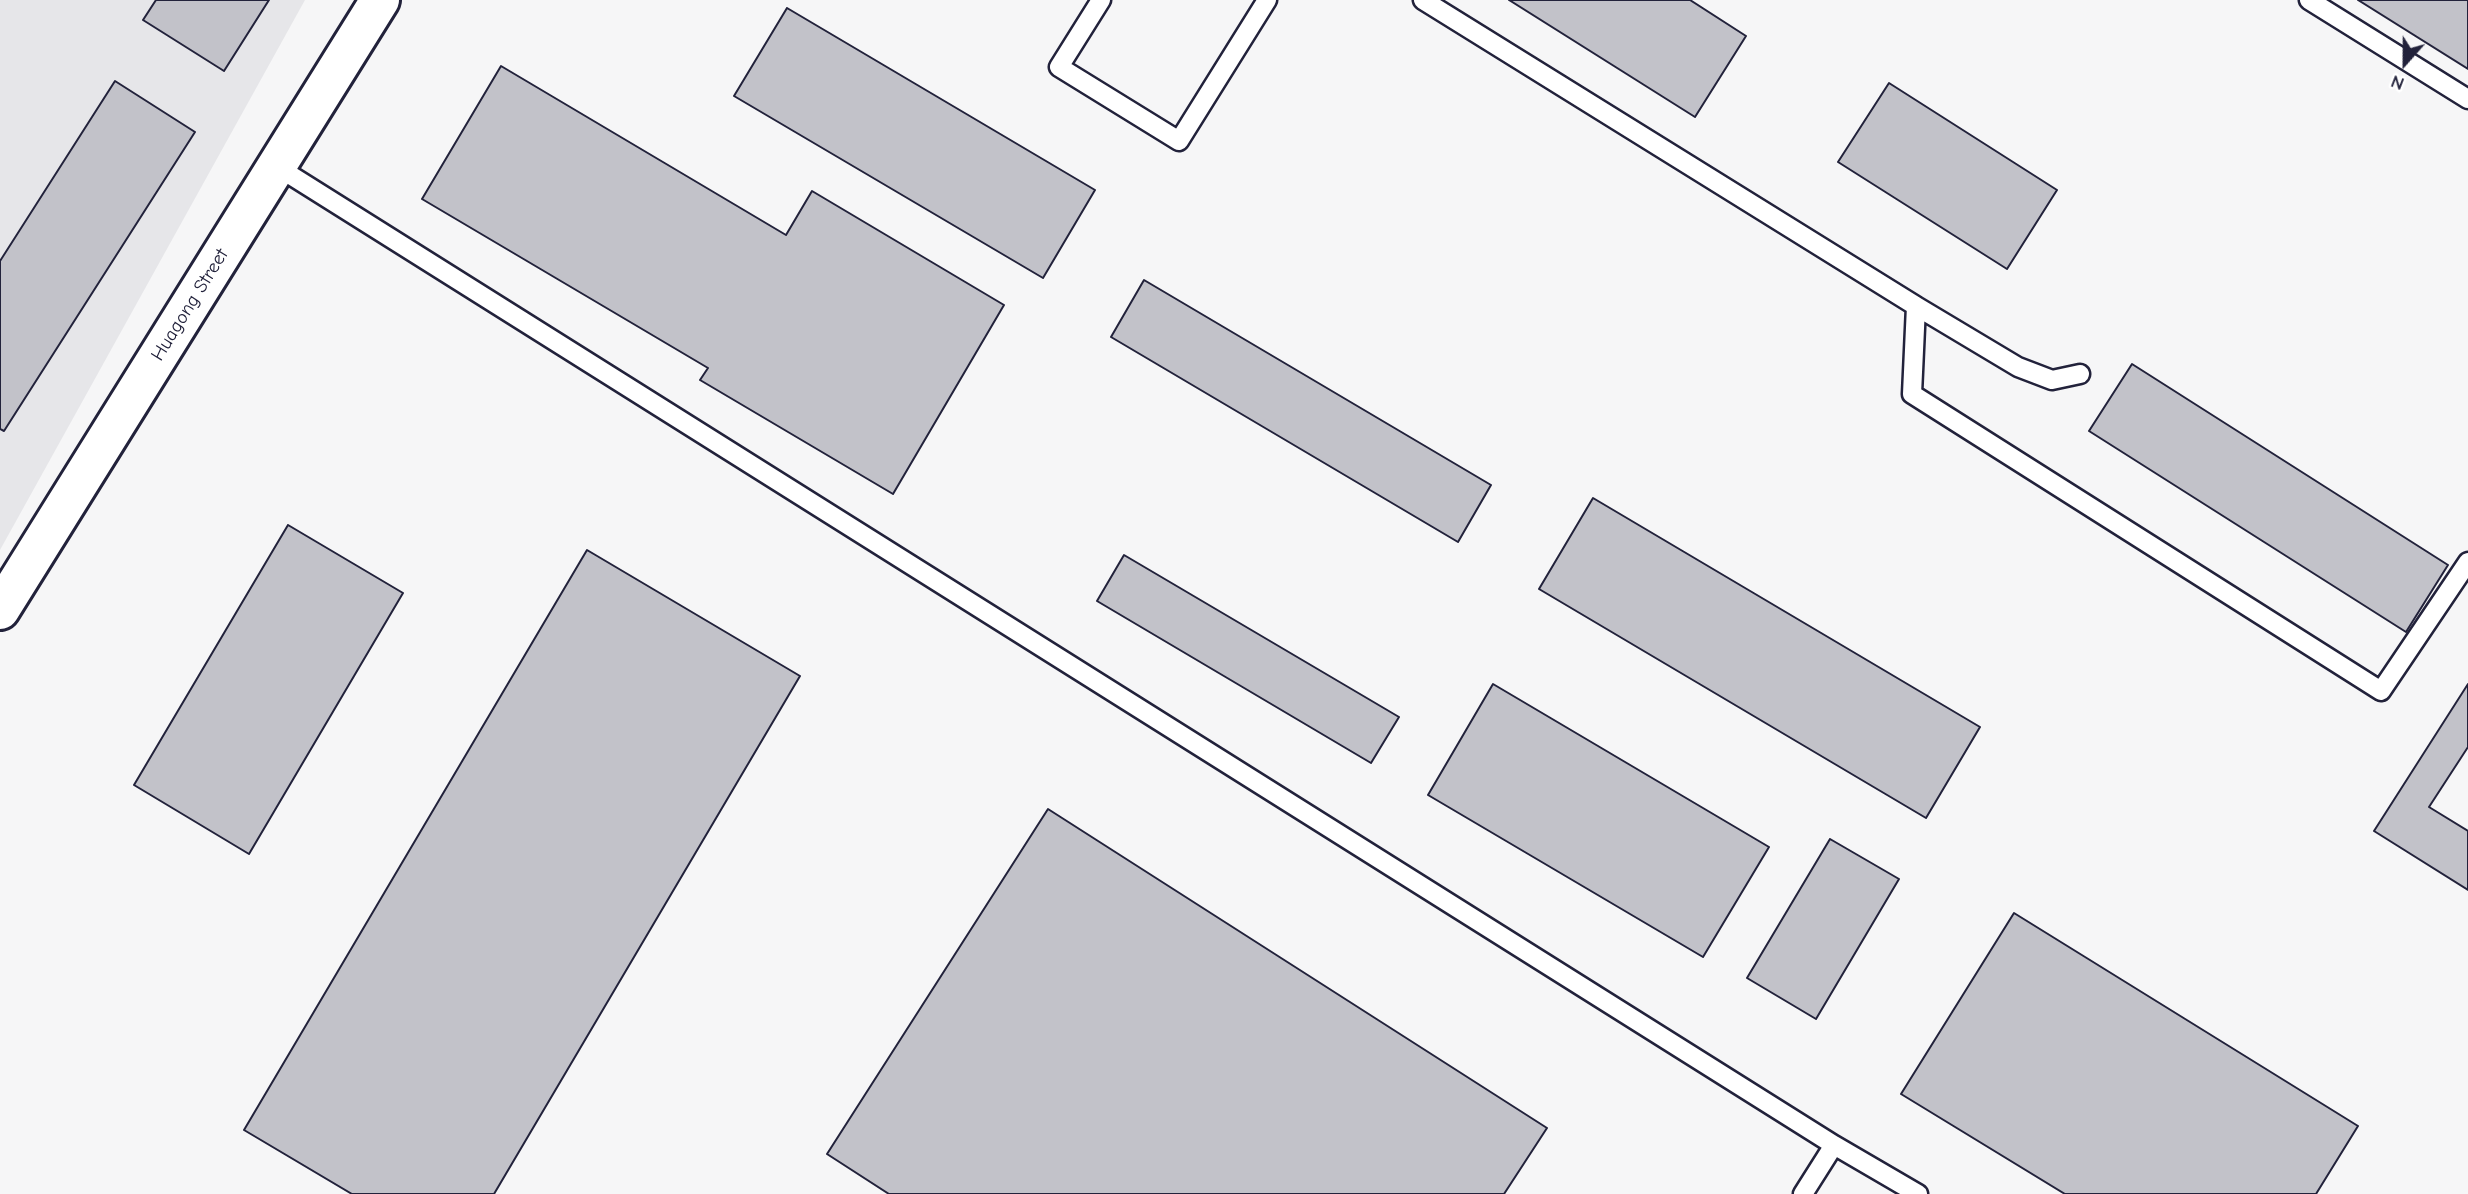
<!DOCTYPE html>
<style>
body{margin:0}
#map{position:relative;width:2468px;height:1194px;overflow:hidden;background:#f6f6f7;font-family:"Comic Neue",sans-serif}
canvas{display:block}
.north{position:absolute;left:2370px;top:28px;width:70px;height:70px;-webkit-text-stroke:5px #fff;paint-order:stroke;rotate:201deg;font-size:19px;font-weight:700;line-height:28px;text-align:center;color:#22223b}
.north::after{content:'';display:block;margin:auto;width:24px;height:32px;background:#22223b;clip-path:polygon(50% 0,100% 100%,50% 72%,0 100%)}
</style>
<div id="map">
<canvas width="2468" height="1194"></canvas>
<div class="north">N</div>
</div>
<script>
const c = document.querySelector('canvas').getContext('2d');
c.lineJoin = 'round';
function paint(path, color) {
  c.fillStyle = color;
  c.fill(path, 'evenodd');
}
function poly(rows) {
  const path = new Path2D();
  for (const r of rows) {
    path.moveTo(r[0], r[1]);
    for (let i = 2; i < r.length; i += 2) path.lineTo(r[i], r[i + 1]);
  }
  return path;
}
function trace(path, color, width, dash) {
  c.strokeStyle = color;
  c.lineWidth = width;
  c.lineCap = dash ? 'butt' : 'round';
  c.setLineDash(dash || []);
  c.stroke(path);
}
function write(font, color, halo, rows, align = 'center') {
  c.font = font + ' "Comic Neue",sans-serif';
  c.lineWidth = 5;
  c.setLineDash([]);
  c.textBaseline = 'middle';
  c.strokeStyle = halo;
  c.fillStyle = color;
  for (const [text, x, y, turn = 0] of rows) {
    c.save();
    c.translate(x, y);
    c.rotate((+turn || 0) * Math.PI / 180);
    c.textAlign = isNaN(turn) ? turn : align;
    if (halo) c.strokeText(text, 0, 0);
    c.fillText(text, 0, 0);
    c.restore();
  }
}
paint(poly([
 [0,0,305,0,0,550]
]), '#e6e6e9');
const building = poly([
 [156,0,269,0,224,71,143,20,156,0],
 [1509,0,1690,0,1746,36,1695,117,1509,0],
 [2358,0,2468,0,2468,69,2358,0],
 [787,8,1095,190,1043,278,734,96,787,8],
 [501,66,786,235,812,191,1004,305,893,494,700,380,708,368,422,199,501,66],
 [115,81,195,132,4,431,0,429,0,261,115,81],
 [1889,83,2057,190,2007,269,1838,162,1889,83],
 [1144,280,1491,485,1458,542,1111,337,1144,280],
 [2132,364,2448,565,2406,632,2089,431,2132,364],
 [1593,498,1980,727,1926,818,1539,589,1593,498],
 [288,525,403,593,249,854,134,785,288,525],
 [587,550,800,676,494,1194,352,1194,244,1130,587,550],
 [1124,555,1399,717,1371,763,1097,601,1124,555],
 [1493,684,1769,847,1703,957,1428,795,1493,684],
 [2468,684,2468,747,2429,807,2468,831,2468,890,2374,831,2468,684],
 [1048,809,1547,1128,1504,1194,889,1194,827,1154,1048,809],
 [1830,839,1899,879,1816,1019,1747,978,1830,839],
 [2014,913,2358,1126,2316,1194,2065,1194,1901,1094,2014,913]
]);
paint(building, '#c2c2c9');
trace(building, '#22223b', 2);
const service = poly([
 [1101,0,1059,67,1179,141,1267,0],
 [1423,0,1916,306,1912,394,2381,691,2468,562],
 [2309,0,2468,99],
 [276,166,1834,1145,1918,1194],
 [1916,306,2018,367,2052,380,2080,374],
 [1803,1194,1834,1145]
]);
const tertiary = poly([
 [0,610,380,0]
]);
trace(service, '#22223b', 23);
trace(tertiary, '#22223b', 44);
trace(service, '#fff', 18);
trace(tertiary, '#fff', 38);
write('19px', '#22223b', '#fff', [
 ["Huagong Street",190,305,-58]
]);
</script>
